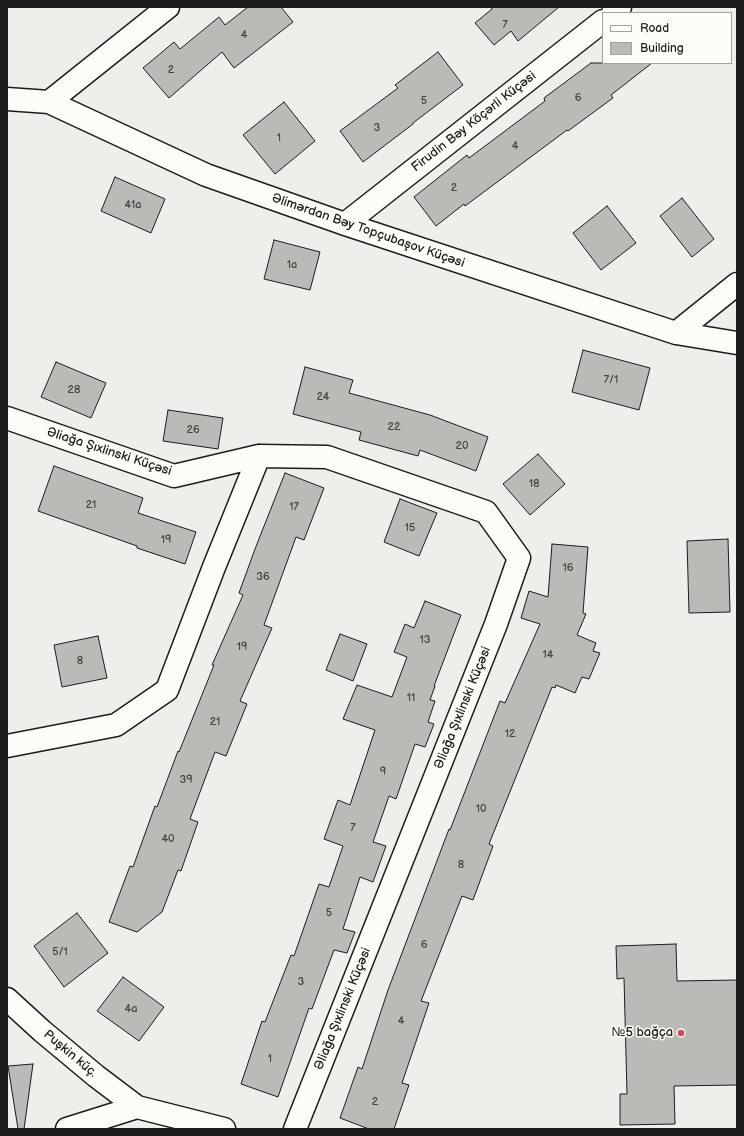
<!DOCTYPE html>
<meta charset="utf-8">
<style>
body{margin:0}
#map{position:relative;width:744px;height:1136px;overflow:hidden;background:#f0eeea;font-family:"Balsamiq Sans",sans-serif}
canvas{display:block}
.frame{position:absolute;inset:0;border:8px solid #1c1c1c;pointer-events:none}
.legend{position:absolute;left:602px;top:12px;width:130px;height:52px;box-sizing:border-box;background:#fdfcf7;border:1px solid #a3a29f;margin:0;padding:5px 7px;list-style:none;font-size:12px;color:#1c1c1c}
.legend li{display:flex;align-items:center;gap:8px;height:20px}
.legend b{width:20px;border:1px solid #a3a29f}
</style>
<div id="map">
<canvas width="744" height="1136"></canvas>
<div class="frame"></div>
<ul class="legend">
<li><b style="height:5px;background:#fdfcf7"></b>Road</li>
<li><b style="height:11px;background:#bbbab6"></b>Building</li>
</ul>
</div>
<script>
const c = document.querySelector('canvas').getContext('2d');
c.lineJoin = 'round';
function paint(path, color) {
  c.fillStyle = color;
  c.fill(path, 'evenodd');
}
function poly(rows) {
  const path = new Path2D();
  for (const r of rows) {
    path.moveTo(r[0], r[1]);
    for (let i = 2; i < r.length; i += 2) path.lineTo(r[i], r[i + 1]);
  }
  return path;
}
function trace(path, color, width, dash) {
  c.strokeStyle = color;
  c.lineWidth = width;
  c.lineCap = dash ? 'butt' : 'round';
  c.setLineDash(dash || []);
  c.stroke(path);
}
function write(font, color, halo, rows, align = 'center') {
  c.font = font + ' "Balsamiq Sans",sans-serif';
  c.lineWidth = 3;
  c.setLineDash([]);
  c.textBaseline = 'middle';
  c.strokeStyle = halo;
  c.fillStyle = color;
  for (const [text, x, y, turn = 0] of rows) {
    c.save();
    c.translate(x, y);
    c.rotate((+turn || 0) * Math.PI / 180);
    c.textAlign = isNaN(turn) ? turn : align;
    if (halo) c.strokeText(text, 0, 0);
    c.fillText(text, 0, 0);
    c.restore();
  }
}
const building = poly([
 [248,7,281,7,293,22,234,68,222,52,169,98,143,68,174,42,180,49,219,17,225,25,248,7],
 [491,7,559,7,518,41,511,31,494,45,475,23,492,9,491,7],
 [438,52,463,85,413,123,413,124,363,162,340,131,398,88,395,85,438,52],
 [591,63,652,63,611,95,613,98,568,131,567,130,465,206,464,204,436,226,414,197,467,155,469,158,545,101,544,98,591,63],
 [284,102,315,141,275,174,243,135,284,102],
 [115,177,165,199,151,233,101,211,115,177],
 [682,198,714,239,692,257,660,216,682,198],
 [607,206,636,243,601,270,573,233,607,206],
 [274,240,320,252,310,290,264,279,274,240],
 [583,350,650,368,639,410,572,392,583,350],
 [56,362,106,383,91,418,41,397,56,362],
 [305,367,353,380,349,393,430,415,488,437,476,471,420,450,418,456,359,440,361,432,293,414,305,367],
 [168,410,223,418,218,449,163,441,168,410],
 [538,454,565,484,530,515,503,484,538,454],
 [54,466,143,498,138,513,196,532,185,564,137,548,137,546,38,511,54,466],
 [285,473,324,488,304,540,296,537,264,625,272,628,240,701,247,704,226,756,215,752,190,819,198,822,181,871,178,870,162,912,137,932,109,922,130,866,133,867,155,806,157,807,178,751,179,752,214,665,212,665,243,595,239,593,255,549,285,473],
 [400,499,437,513,419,556,384,542,400,499],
 [728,539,730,612,689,613,687,541,728,539],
 [552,544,588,547,583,613,586,614,577,635,596,643,593,651,600,653,589,679,582,677,575,693,556,685,555,688,552,687,489,844,493,846,473,900,462,896,421,1001,429,1003,402,1083,409,1085,394,1129,369,1129,340,1118,358,1067,362,1069,388,990,449,829,450,830,500,701,505,703,540,624,521,618,529,591,548,597,552,544],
 [425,601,461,615,434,686,435,686,430,700,435,701,428,722,434,724,425,747,415,744,396,799,389,796,373,842,386,846,373,882,360,877,343,929,355,932,347,953,334,950,312,1009,309,1008,278,1097,241,1084,262,1021,265,1022,291,955,294,956,319,884,329,887,343,846,324,839,338,800,350,805,375,730,343,719,357,685,392,697,407,657,394,652,405,624,414,628,425,601],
 [340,634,367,644,353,681,326,670,340,634],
 [98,636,107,678,62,687,54,645,98,636],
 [77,913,108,953,64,987,34,946,77,913],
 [676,944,677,981,737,980,737,1085,674,1086,675,1124,620,1125,620,1094,627,1094,624,978,617,979,616,946,676,944],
 [123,977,164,1007,139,1041,97,1011,123,977],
 [33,1064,24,1129,18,1129,8,1066,33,1064]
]);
paint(building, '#bbbab6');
trace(building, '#1c1c1c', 1);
const minor = poly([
 [613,13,620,7],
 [7,99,49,102,206,175,345,224,676,333,737,343],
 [49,102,168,7],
 [345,224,603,21],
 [676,333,737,284],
 [7,418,174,476,259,456,327,457,486,512,519,558,496,624,295,1129],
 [7,746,116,725,167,690,214,567,259,456],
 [7,999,42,1031,96,1076,137,1107],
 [67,1129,137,1107,224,1129]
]);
trace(minor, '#1c1c1c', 25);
trace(minor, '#fdfcf7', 22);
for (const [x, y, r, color] of [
 [681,1033,4,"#d1495b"]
]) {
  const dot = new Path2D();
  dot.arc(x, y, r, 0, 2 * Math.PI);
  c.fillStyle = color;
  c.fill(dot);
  trace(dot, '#fdfcf7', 1.5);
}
write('11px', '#444442', null, [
 ["7",505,25],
 ["4",244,35],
 ["2",171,70],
 ["6",578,98],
 ["5",424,101],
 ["3",377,128],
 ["1",279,138],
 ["4",515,146],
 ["2",454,188],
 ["41a",133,205],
 ["1a",292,265],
 ["7/1",611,380],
 ["28",74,390],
 ["24",323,397],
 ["22",394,427],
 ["26",193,430],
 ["20",462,446],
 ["18",534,484],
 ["21",91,505],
 ["17",294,507],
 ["15",410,528],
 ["19",166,540],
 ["16",568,568],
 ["36",263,577],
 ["13",425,640],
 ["19",242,647],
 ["14",548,655],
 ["8",80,661],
 ["11",411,698],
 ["21",215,722],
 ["12",510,734],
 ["9",383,772],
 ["39",186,780],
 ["10",481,809],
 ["7",353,828],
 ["40",168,839],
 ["8",461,865],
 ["5",329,913],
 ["6",424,945],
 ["5/1",60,952],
 ["3",301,982],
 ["4a",131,1009],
 ["4",401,1021],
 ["1",270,1059],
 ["2",375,1102]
]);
write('13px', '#1c1c1c', '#fdfcf7', [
 ["Firudin Bəy Köçərli Küçəsi",474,122,-38],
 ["Əlimərdan Bəy Topçubaşov Küçəsi",368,231,19],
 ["Əliağa Şıxlinski Küçəsi",109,452,18],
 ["Əliağa Şıxlinski Küçəsi",463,708,-68],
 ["Əliağa Şıxlinski Küçəsi",343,1009,-68],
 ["Puşkin küç.",70,1054,40]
]);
write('13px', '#1c1c1c', '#fdfcf7', [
 ["№5 bağça",673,1033]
], 'right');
</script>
